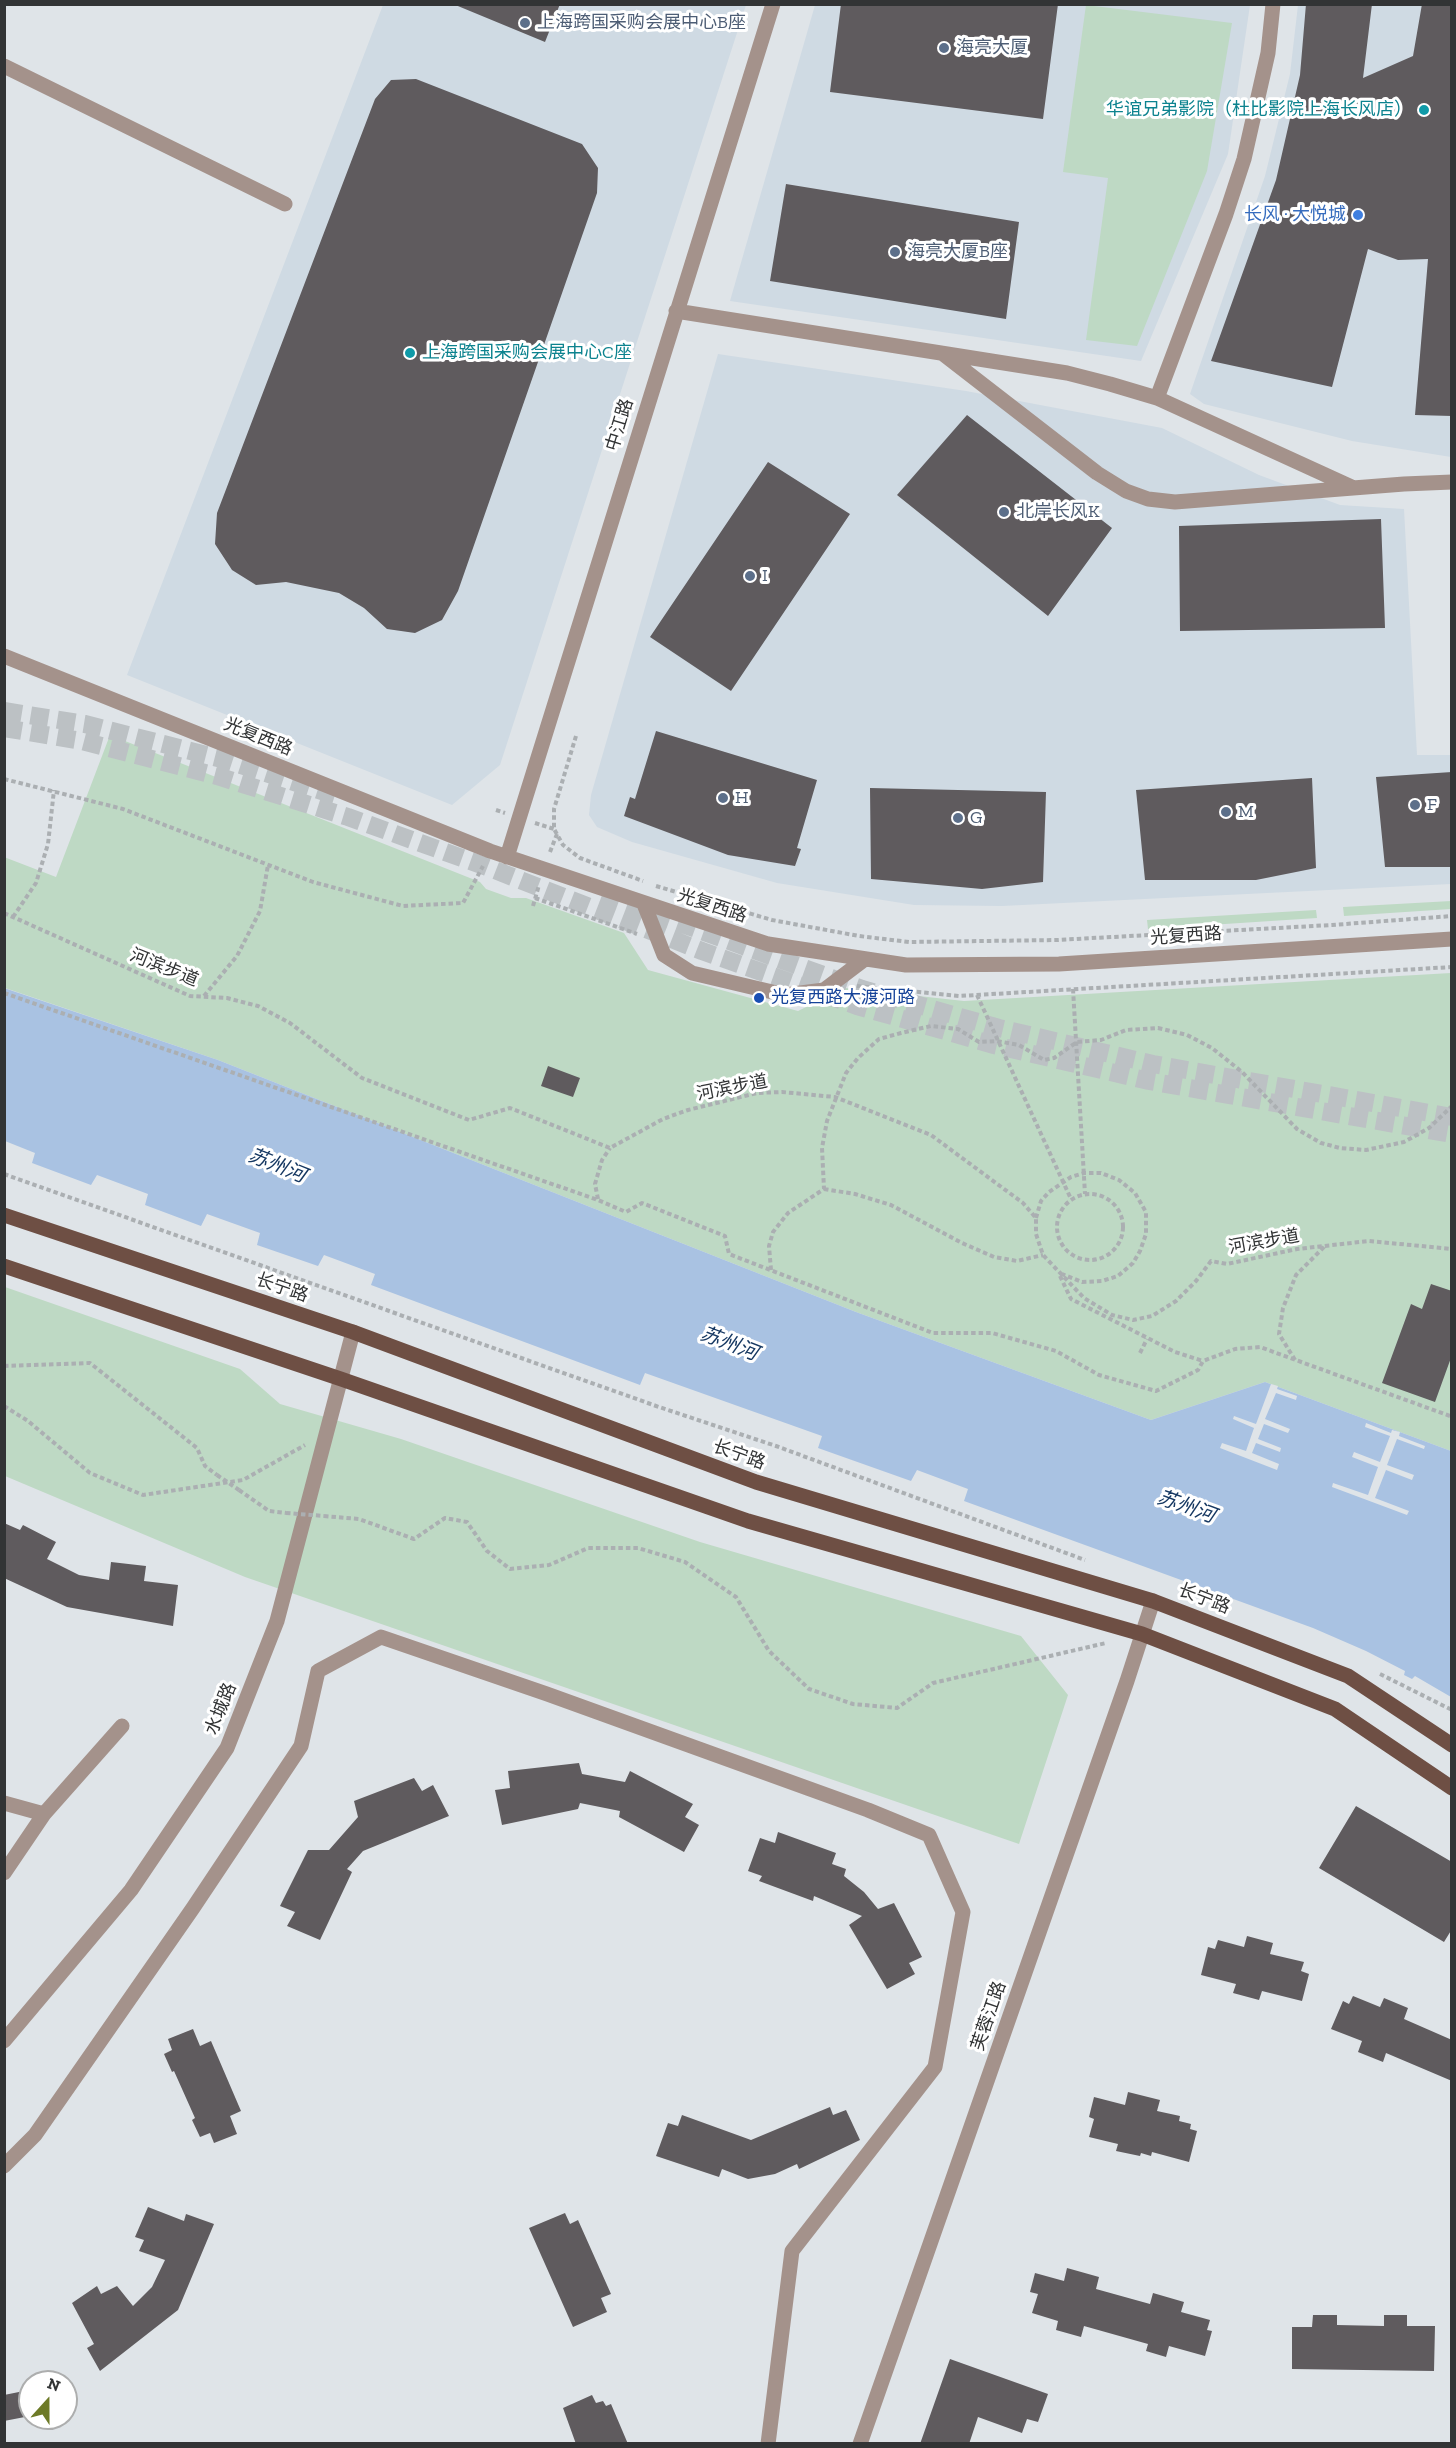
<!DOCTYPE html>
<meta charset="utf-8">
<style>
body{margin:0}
#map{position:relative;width:1456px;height:2448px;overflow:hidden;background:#dfe4e8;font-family:"Zilla Slab",serif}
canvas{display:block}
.frame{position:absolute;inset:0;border:6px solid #323435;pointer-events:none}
.north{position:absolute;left:18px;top:2370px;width:60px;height:60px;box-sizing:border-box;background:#fff;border:2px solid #adaeae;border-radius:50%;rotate:21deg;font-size:16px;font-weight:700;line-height:24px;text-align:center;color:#323435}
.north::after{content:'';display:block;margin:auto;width:21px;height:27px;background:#6d7a27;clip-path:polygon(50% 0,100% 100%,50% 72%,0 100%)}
</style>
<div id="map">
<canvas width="1456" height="2448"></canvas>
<div class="frame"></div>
<div class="north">N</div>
</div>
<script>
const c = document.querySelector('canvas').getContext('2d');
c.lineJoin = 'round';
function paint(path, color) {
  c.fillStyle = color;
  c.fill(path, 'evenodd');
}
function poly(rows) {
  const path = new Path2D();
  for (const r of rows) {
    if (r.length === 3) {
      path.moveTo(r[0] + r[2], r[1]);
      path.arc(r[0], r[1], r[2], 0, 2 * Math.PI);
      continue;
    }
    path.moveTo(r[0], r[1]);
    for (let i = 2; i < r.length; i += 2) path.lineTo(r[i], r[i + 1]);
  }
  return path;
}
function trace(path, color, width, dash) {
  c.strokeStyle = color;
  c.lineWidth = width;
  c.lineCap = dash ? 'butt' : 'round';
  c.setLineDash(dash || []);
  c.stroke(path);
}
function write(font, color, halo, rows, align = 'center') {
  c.font = font + ' "Zilla Slab","Noto Sans SC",serif';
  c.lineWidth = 6;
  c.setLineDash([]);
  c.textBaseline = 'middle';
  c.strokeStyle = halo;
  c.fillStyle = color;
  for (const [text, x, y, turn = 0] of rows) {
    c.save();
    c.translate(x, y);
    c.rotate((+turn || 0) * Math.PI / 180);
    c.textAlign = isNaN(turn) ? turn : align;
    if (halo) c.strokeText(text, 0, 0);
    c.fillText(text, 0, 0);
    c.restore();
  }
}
paint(poly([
 [383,5,746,5,500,765,452,805,127,675],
 [815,5,1250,5,1228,154,1141,361,730,301],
 [1298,5,1451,5,1451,457,1352,441,1204,404,1190,394,1265,176,1290,74],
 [718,354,966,391,1162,428,1259,475,1340,505,1404,509,1417,755,1451,755,1451,884,1002,906,914,905,777,883,632,842,597,827,589,815,591,795]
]), '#cfdae3');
paint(poly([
 [1086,5,1232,23,1207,171,1137,346,1086,340,1108,178,1063,172],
 [110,735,480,882,486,889,511,898,526,898,624,933,648,970,798,1011,845,988,964,1001,1451,973,1451,1451,1265,1382,1151,1420,856,1312,218,1060,5,988,4,857,56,877],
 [1451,901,1451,909,1344,916,1343,907],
 [1316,910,1317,918,1148,929,1147,920],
 [5,1287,240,1369,280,1404,401,1439,700,1542,1021,1636,1068,1695,1019,1844,245,1577,5,1476]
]), '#bed9c4');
paint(poly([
 [4,988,218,1060,856,1312,1151,1420,1265,1382,1451,1451,1451,1697,1415,1676,1412,1679,1404,1675,1405,1671,1366,1651,1313,1628,964,1501,968,1489,917,1470,911,1481,818,1448,822,1436,645,1373,640,1385,371,1285,375,1274,324,1255,318,1266,257,1245,260,1233,207,1214,201,1226,145,1205,148,1194,97,1175,91,1185,32,1163,35,1153,5,1141]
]), '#a9c2e2');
paint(poly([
 [1271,1384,1278,1386,1277,1389,1297,1396,1296,1400,1276,1393,1265,1419,1290,1429,1288,1433,1264,1424,1258,1439,1281,1448,1280,1452,1256,1443,1252,1453,1279,1464,1277,1470,1220,1448,1222,1443,1246,1451,1254,1428,1233,1419,1234,1416,1256,1424],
 [1366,1423,1391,1433,1392,1430,1400,1432,1399,1436,1425,1446,1424,1449,1397,1439,1387,1465,1414,1475,1412,1480,1386,1470,1375,1498,1409,1511,1407,1515,1332,1487,1333,1483,1368,1495,1378,1467,1352,1457,1354,1452,1380,1462,1390,1436,1365,1427]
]), '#dfe4e8');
paint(poly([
 [453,4,560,4,545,42],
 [841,4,1058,4,1043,119,830,92],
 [1306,4,1372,4,1363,78,1413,56,1422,4,1452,4,1452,416,1415,415,1428,259,1398,260,1368,249,1332,387,1211,361,1276,180,1300,75],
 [416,79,582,144,598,168,597,193,458,591,442,620,415,633,387,629,364,608,339,593,286,582,256,585,232,570,215,544,217,513,375,99,391,80],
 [786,184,1019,222,1006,319,770,281],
 [967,415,1112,528,1048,616,897,495],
 [768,462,850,514,731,691,650,637],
 [1381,519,1385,628,1180,631,1179,526],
 [656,731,817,780,797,848,801,849,795,866,728,855,624,816,630,797,635,799],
 [1452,772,1452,867,1385,867,1376,777],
 [1312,778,1316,868,1256,880,1145,880,1136,790],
 [870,788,1046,792,1043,882,982,889,871,879],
 [548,1066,580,1078,573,1097,541,1086],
 [1431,1284,1452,1291,1452,1355,1435,1402,1382,1383,1411,1304,1422,1309],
 [4,1523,20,1530,23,1525,56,1542,47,1559,79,1575,109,1580,111,1562,146,1566,144,1581,178,1585,173,1626,67,1607,4,1578],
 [579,1763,582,1774,625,1782,630,1771,693,1804,685,1817,699,1825,684,1852,619,1817,620,1811,580,1803,578,1809,502,1825,495,1790,510,1788,508,1771],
 [414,1778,422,1791,433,1785,449,1816,363,1851,347,1869,352,1872,320,1940,287,1926,295,1912,280,1906,308,1850,329,1850,358,1817,354,1801],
 [1356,1806,1452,1862,1452,1929,1444,1942,1319,1868],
 [778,1832,836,1853,832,1864,846,1869,844,1876,864,1892,878,1909,894,1903,922,1957,909,1963,915,1974,887,1989,849,1925,862,1916,814,1896,813,1901,759,1881,762,1876,748,1871,760,1838,775,1843],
 [1247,1936,1273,1943,1270,1954,1304,1962,1301,1971,1309,1974,1302,2001,1262,1991,1259,2000,1233,1993,1236,1984,1201,1975,1208,1947,1215,1949,1218,1940,1244,1947],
 [1353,1996,1380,2007,1384,1998,1408,2008,1404,2019,1452,2040,1452,2081,1386,2053,1383,2062,1358,2052,1362,2041,1331,2029,1343,2001,1349,2004],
 [193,2029,200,2046,211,2041,241,2111,230,2116,237,2134,214,2143,210,2133,200,2137,192,2120,195,2118,174,2071,172,2072,164,2054,172,2050,168,2039],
 [1128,2092,1160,2100,1157,2111,1180,2116,1179,2121,1191,2124,1190,2129,1197,2131,1189,2162,1152,2152,1151,2156,1141,2153,1140,2156,1116,2151,1118,2144,1089,2137,1094,2119,1089,2117,1094,2097,1125,2105],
 [830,2107,833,2115,846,2110,860,2140,799,2169,797,2164,775,2174,748,2179,722,2169,719,2177,656,2156,668,2123,678,2126,682,2115,751,2140],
 [148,2207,184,2221,186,2214,214,2224,178,2310,100,2371,87,2348,94,2344,72,2303,97,2286,101,2294,117,2286,133,2306,152,2287,165,2260,139,2251,144,2240,135,2237],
 [565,2213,570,2224,578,2220,611,2294,601,2298,607,2312,573,2327,529,2228],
 [1067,2268,1099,2277,1096,2289,1150,2304,1153,2293,1184,2302,1181,2312,1210,2320,1207,2330,1212,2331,1205,2356,1169,2346,1166,2357,1146,2351,1148,2344,1084,2326,1081,2337,1056,2330,1058,2321,1032,2313,1038,2294,1030,2292,1035,2273,1064,2281],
 [1313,2315,1337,2315,1337,2325,1384,2326,1384,2315,1407,2315,1407,2326,1435,2326,1434,2371,1292,2369,1292,2327,1312,2327],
 [950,2359,1048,2394,1038,2422,1027,2419,1022,2433,978,2417,969,2444,920,2444],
 [24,2391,30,2416,4,2421,4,2395],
 [592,2395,596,2403,603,2401,606,2406,611,2404,628,2444,576,2444,563,2408]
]), '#5f5b5e');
trace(poly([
 [4,711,85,724,222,759,337,796],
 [4,728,82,741,217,776,348,817,487,867,702,951,857,1006,994,1045,1149,1081,1452,1134],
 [602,895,862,989,999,1028,1153,1064,1452,1117]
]), '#bcc1c4', 18, [18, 9]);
trace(poly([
 [576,736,554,809,554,829,563,845,580,858,643,881],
 [4,779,123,809,313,882,403,906,463,903,483,866],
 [496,810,505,813],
 [535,823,554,829],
 [550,852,557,834],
 [656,886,772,920,859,936,909,942,1057,940,1332,925,1452,916],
 [535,898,637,934],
 [533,906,539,885],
 [4,913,190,996,227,998,258,1006,290,1023,362,1078,469,1120,510,1108,610,1148,663,1119,688,1110,757,1093,782,1092,835,1097,931,1135,1023,1203,1036,1218,1036,1234,1043,1255,1084,1298,1112,1315,1133,1320,1152,1316,1176,1301,1196,1281,1211,1261,1227,1264,1297,1249,1369,1241,1452,1249],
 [13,917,36,883,48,844,54,790],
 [857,986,959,996,1452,967],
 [1073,989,1085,1194],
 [4,993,598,1200,626,1212,642,1203,725,1236,729,1254,933,1333,992,1333,1056,1351,1099,1375,1156,1391,1198,1370,1203,1361,1235,1349,1260,1347,1450,1416],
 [977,995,1071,1199],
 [204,996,237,956,260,911,268,865],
 [4,1174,659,1407,776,1446,1085,1560],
 [824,1189,855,1194,891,1205,962,1243,994,1257,1017,1261,1043,1255],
 [1090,1227,33],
 [598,1199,595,1184,602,1160,610,1148],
 [1036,1218,1041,1201,1049,1192,1071,1177,1084,1173,1101,1173,1119,1180,1135,1193,1146,1212,1146,1234,1140,1251,1133,1263,1118,1276,1102,1281,1082,1282,1062,1274],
 [771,1270,769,1246,773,1232,788,1213,824,1189,822,1148,827,1121,846,1073,858,1058,879,1039,901,1033,931,1026,958,1029,979,1042,997,1041,1019,1045,1044,1060,1054,1058,1077,1042,1101,1040,1126,1030,1158,1028,1187,1035,1212,1048,1242,1072,1297,1129,1321,1143,1340,1148,1366,1150,1404,1142,1429,1128,1452,1106],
 [1060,1276,1071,1299,1175,1352,1203,1361],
 [1140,1353,1147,1339],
 [1295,1360,1279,1334,1283,1308,1296,1275,1325,1246],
 [4,1366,90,1363,197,1448,205,1466,217,1475],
 [4,1406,28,1421,90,1473,143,1495,243,1480,305,1445],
 [239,1490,269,1511,286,1513],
 [324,1516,359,1519,414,1539,445,1518,467,1522,487,1551,510,1569,549,1565,588,1548,638,1548,685,1562,736,1597,769,1651,809,1689,853,1704,897,1708,933,1683,1106,1643],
 [1380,1674,1452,1710]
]), '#abafb2', 4, [4.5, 3]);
trace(poly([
 [4,66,285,204],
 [676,311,1067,373,1110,384,1157,398,1354,488],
 [942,353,1097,473,1126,491,1148,499,1175,502,1404,484,1452,482],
 [1157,398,1226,214,1244,159,1268,53,1273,4],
 [4,656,490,851,768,944,906,965,1059,964,1452,939],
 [507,857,773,4],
 [644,904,664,955,692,973,785,995,824,990,865,959],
 [4,1803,44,1814],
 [4,1873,44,1814,122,1726],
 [4,2041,131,1890,227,1748,277,1621,353,1332],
 [4,2166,35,2135,193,1908,301,1746,318,1671,381,1637,547,1694,868,1810,929,1835,963,1912,935,2067,792,2251,768,2444],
 [860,2444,1127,1681,1153,1601]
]), '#a4928b', 15);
trace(poly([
 [4,1215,353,1332,756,1482,1153,1601,1348,1676,1452,1745],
 [4,1266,341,1379,748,1521,1142,1634,1335,1709,1452,1788]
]), '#6e4f44', 15);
trace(poly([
 [217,1475,239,1490],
 [286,1513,324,1516]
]), '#abafb2', 4, [4.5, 3]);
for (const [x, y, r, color] of [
 [525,23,6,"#5c6f8a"],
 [944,48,6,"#5c6f8a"],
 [1424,110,6,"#0f9aa8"],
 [1358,215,6,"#3f7fe0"],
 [895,252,6,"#5c6f8a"],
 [410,353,6,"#0f9aa8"],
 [1004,512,6,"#5c6f8a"],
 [750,576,6,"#5c6f8a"],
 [723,798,6,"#5c6f8a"],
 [1415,805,6,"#5c6f8a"],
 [1226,812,6,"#5c6f8a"],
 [958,818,6,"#5c6f8a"],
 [759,998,6,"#1a4fb4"]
]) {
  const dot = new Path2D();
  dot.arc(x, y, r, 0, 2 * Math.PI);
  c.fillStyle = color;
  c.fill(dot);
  trace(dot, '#fff', 2);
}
write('18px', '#4e5e75', '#fff', [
 ["上海跨国采购会展中心B座",537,23],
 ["海亮大厦",956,48],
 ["海亮大厦B座",907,252],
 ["北岸长风K",1016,512],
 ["I",762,576],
 ["H",735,798],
 ["F",1427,805],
 ["M",1238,812],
 ["G",970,818]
], 'left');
write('18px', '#0d838f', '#fff', [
 ["华谊兄弟影院（杜比影院上海长风店）",1412,110],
 ["上海跨国采购会展中心C座",422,353,"left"]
], 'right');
write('18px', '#366cbe', '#fff', [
 ["长风 · 大悦城",1346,215]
], 'right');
write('18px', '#323435', '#fff', [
 ["中江路",620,425,-73],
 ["光复西路",258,737,22],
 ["光复西路",712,906,18],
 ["光复西路",1186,936,-4],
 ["河滨步道",164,968,22],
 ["河滨步道",732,1088,-11],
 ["河滨步道",1264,1242,-10],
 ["长宁路",282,1288,19],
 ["长宁路",739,1455,20],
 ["长宁路",1204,1599,21],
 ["水城路",221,1709,-68],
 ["芙蓉江路",989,2016,-71]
]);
write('18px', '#164399', '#fff', [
 ["光复西路大渡河路",771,998]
], 'left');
write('italic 20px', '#163862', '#fff', [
 ["苏州河",277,1166,22],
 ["苏州河",729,1344,21],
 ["苏州河",1186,1507,20]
]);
</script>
